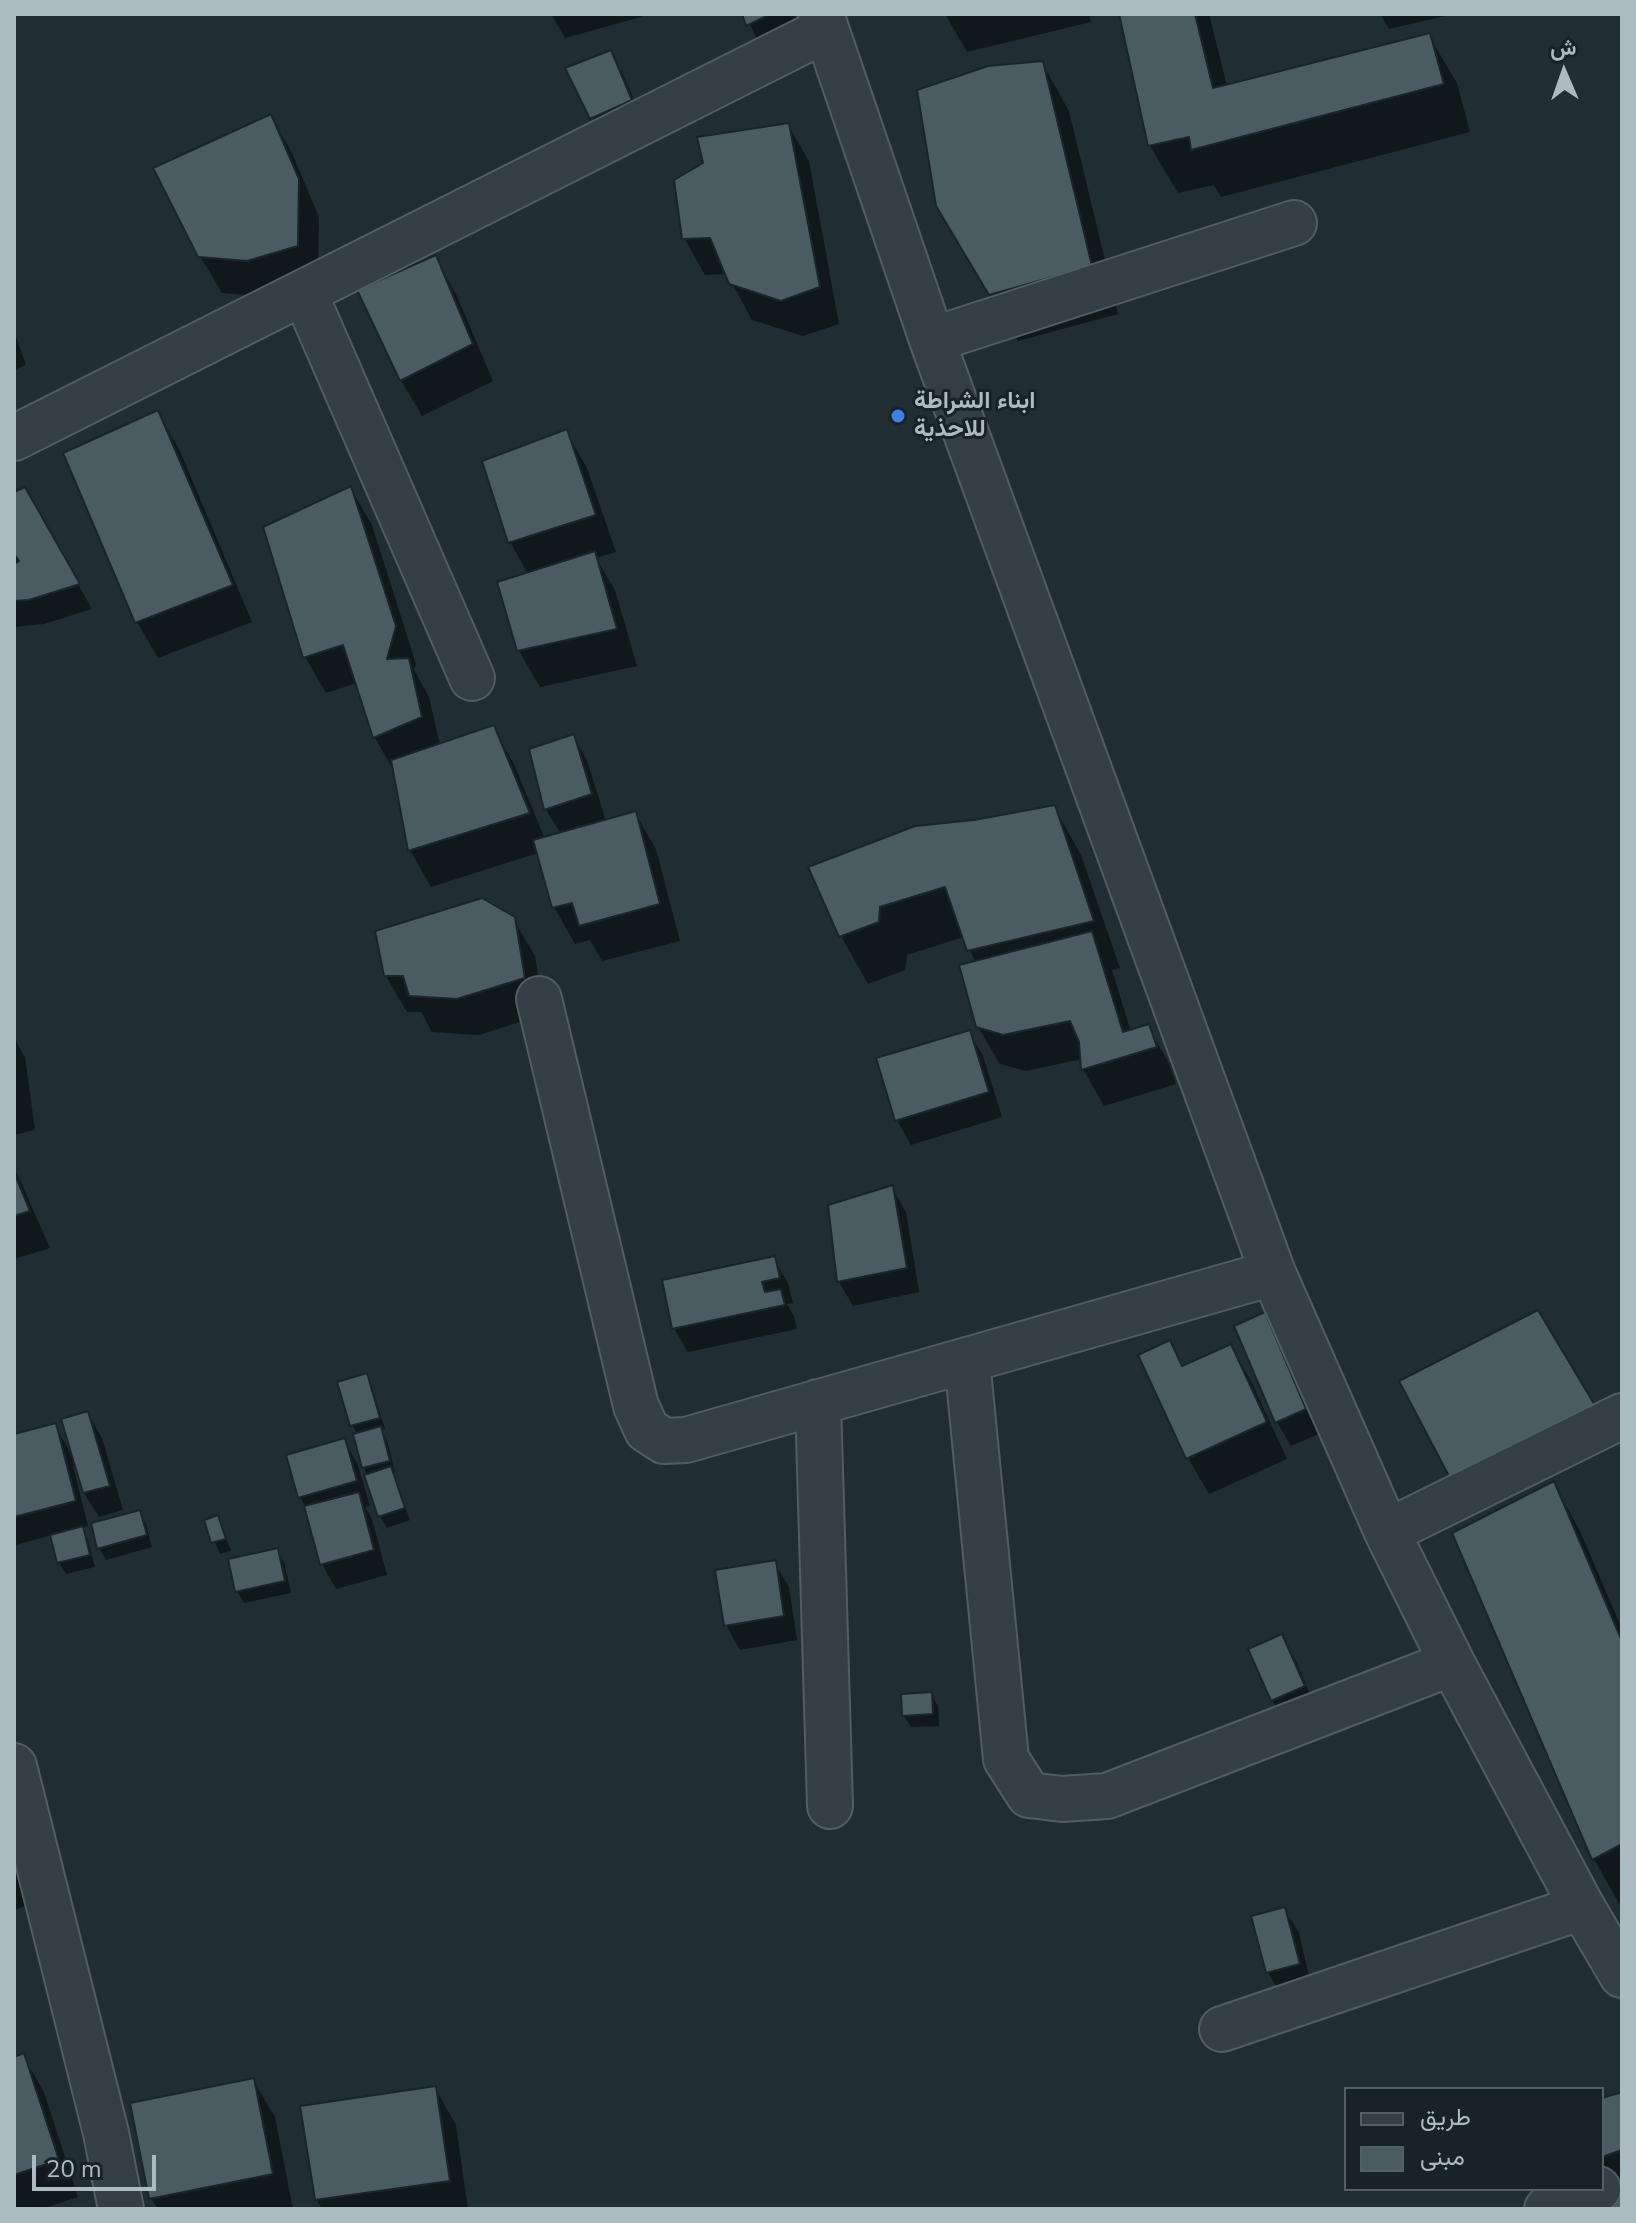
<!DOCTYPE html>
<meta charset="utf-8">
<style>
body{margin:0}
#map{position:relative;width:1636px;height:2223px;overflow:hidden;background:#202d33;font-family:"Nunito Sans",Vazirmatn,sans-serif}
canvas{display:block}
.frame{position:absolute;inset:0;border:16px solid #acbac1;pointer-events:none}
.legend{position:absolute;left:1344px;top:2087px;width:260px;height:104px;box-sizing:border-box;background:#182328;border:2px solid #535f65;margin:0;padding:10px 14px;list-style:none;font-size:24px;color:#acbac1}
.legend li{display:flex;align-items:center;gap:16px;height:40px}
.legend b{width:40px;border:2px solid #535f65}
.north{position:absolute;left:1524px;top:32px;width:80px;height:80px;-webkit-text-stroke:6px #182328;paint-order:stroke;rotate:358deg;font-size:22px;font-weight:700;line-height:32px;text-align:center;color:#acbac1}
.north::after{content:'';display:block;margin:auto;width:28px;height:36px;background:#acbac1;clip-path:polygon(50% 0,100% 100%,50% 72%,0 100%)}
.scale{position:absolute;left:32px;top:2155px;width:124px;height:36px;box-sizing:border-box;border:4px solid #acbac1;border-top:0;padding-left:10px;font-size:24px;line-height:28px;white-space:nowrap;color:#acbac1;-webkit-text-stroke:6px #182328;paint-order:stroke}
</style>
<div id="map">
<canvas width="1636" height="2223"></canvas>
<div class="frame"></div>
<ul class="legend">
<li><b style="height:10px;background:#333f44"></b>طريق</li>
<li><b style="height:22px;background:#4a5b62"></b>مبنى</li>
</ul>
<div class="north">ش</div>
<div class="scale">20 m</div>
</div>
<script>
const c = document.querySelector('canvas').getContext('2d');
c.lineJoin = 'round';
function paint(path, color) {
  c.fillStyle = color;
  c.fill(path, 'evenodd');
}
function poly(rows) {
  const path = new Path2D();
  for (const r of rows) {
    path.moveTo(r[0], r[1]);
    for (let i = 2; i < r.length; i += 2) path.lineTo(r[i], r[i + 1]);
  }
  return path;
}
function trace(path, color, width, dash) {
  c.strokeStyle = color;
  c.lineWidth = width;
  c.lineCap = dash ? 'butt' : 'round';
  c.setLineDash(dash || []);
  c.stroke(path);
}
function write(font, color, halo, rows, align = 'center') {
  c.font = font + ' "Nunito Sans",Vazirmatn,sans-serif';
  c.lineWidth = 6;
  c.setLineDash([]);
  c.textBaseline = 'middle';
  c.strokeStyle = halo;
  c.fillStyle = color;
  for (const [text, x, y, turn = 0] of rows) {
    c.save();
    c.translate(x, y);
    c.rotate((+turn || 0) * Math.PI / 180);
    c.textAlign = isNaN(turn) ? turn : align;
    if (halo) c.strokeText(text, 0, 0);
    c.fillText(text, 0, 0);
    c.restore();
  }
}
paint(poly([
 [551,14,644,14,641,17,565,38],
 [745,14,794,14,799,31,762,50],
 [945,14,1089,14,1091,22,967,52],
 [1121,14,1209,14,1227,86,1429,36,1457,83,1470,132,1221,197,1214,185,1178,193,1150,146],
 [1380,14,1454,14,1389,29],
 [610,52,624,76,644,125,606,143,568,69],
 [1042,63,1069,111,1118,314,1018,341,966,254],
 [271,117,292,153,319,217,318,282,269,297,222,293,200,256],
 [788,125,809,161,839,324,803,336,752,320,727,274,705,275,684,238],
 [435,257,456,294,493,381,422,416,401,380],
 [14,331,26,365,14,370],
 [158,413,179,449,252,622,158,658,137,622],
 [566,432,587,468,616,552,596,558,615,590,637,666,540,687,519,651,499,583,528,574,510,542],
 [25,489,92,609,44,624,14,627,14,495],
 [351,489,372,525,416,664,414,670,429,697,440,745,493,728,514,764,545,839,561,834,546,810,532,750,573,736,587,760,606,821,635,813,656,849,680,941,602,961,590,940,575,944,554,907,538,853,431,887,410,850,395,773,375,738,357,683,326,693,305,657],
 [1054,807,1081,855,1120,968,1112,970,1131,1032,1148,1027,1169,1063,1176,1084,1104,1106,1083,1069,1082,1059,1026,1071,1000,1064,978,1027,976,963,964,937,907,955,905,970,868,984,841,936,974,822],
 [513,919,535,956,545,1014,479,1035,432,1032,421,1012,407,1012,386,976],
 [969,1032,983,1056,1002,1117,911,1145,897,1120,879,1060],
 [14,1038,25,1057,35,1130,14,1135],
 [14,1167,50,1248,14,1259],
 [892,1188,906,1212,919,1292,853,1306,839,1282,830,1206],
 [774,1259,788,1283,793,1303,787,1304,794,1316,797,1329,688,1352,674,1328],
 [1264,1315,1278,1339,1319,1434,1291,1446,1277,1422],
 [1169,1343,1183,1368,1231,1346,1252,1383,1287,1459,1209,1494,1188,1458],
 [366,1376,372,1387,385,1429,381,1430,387,1440,395,1472,393,1473,410,1520,387,1528,380,1516,364,1467,358,1435,352,1425],
 [1595,1408,1616,1444,1474,1515,1453,1479],
 [88,1414,102,1438,123,1510,99,1517,84,1493,77,1465,73,1466,88,1526,81,1528,88,1540,95,1567,66,1574,59,1562,52,1535,16,1545,14,1541,14,1436,55,1426,73,1457],
 [344,1440,358,1465,370,1506,365,1507,372,1519,387,1575,336,1589,322,1564,307,1509,300,1497],
 [1553,1483,1580,1531,1622,1629,1621,1907,1594,1859,1455,1534],
 [139,1512,146,1524,152,1547,106,1560,99,1548],
 [218,1517,231,1551,220,1554,206,1521],
 [277,1550,284,1562,291,1593,244,1603,237,1591],
 [774,1562,789,1587,797,1640,740,1650,726,1625],
 [1281,1637,1296,1661,1317,1711,1286,1724,1272,1700],
 [931,1694,938,1706,939,1726,911,1727,904,1716],
 [14,1854,29,1905,14,1910],
 [1284,1909,1299,1933,1312,1989,1282,1997,1268,1972],
 [23,2056,44,2092,78,2197,42,2209,14,2209,14,2059],
 [253,2080,275,2117,293,2209,158,2209,151,2198],
 [435,2088,456,2125,468,2209,322,2209,317,2200],
 [1622,2094,1622,2209,1547,2209,1535,2189,1602,2189,1602,2100]
]), '#0007');
const building = poly([
 [742,14,771,14,746,26,742,14],
 [1119,14,1195,14,1213,88,1430,33,1444,84,1191,150,1189,137,1148,146,1119,14],
 [611,50,632,100,590,119,565,68,611,50],
 [1043,61,1092,266,989,295,936,206,917,90,988,66,1043,61],
 [271,114,299,179,298,246,247,261,198,257,153,168,271,114],
 [789,123,820,287,781,301,729,284,710,238,682,239,674,180,703,163,697,137,789,123],
 [436,255,473,344,400,381,357,290,436,255],
 [158,410,233,585,135,623,63,453,158,410],
 [567,429,596,515,508,543,482,461,567,429],
 [351,486,396,626,387,659,409,658,422,717,373,738,343,645,303,658,263,527,351,486],
 [25,487,80,584,29,600,14,601,14,564,19,561,14,554,14,492,25,487],
 [595,551,617,629,517,651,497,582,595,551],
 [494,725,530,813,408,851,391,760,494,725],
 [574,734,592,794,544,810,529,749,574,734],
 [1055,805,1094,921,967,951,945,887,880,907,879,922,839,937,808,867,915,826,974,820,1055,805],
 [636,811,660,904,579,926,572,903,552,908,533,840,636,811],
 [482,898,515,917,525,978,457,999,409,996,403,976,384,976,375,931,482,898],
 [1092,931,1123,1032,1149,1024,1157,1047,1081,1070,1079,1042,1070,1021,1003,1035,976,1027,959,965,1092,931],
 [970,1030,989,1092,895,1121,876,1058,970,1030],
 [14,1172,30,1211,14,1216,14,1172],
 [893,1185,907,1268,837,1282,828,1205,893,1185],
 [775,1256,780,1278,762,1282,765,1292,781,1289,785,1305,672,1329,662,1280,775,1256],
 [1538,1310,1596,1407,1451,1480,1399,1381,1538,1310],
 [1265,1312,1306,1409,1275,1423,1234,1326,1265,1312],
 [1170,1340,1182,1366,1231,1344,1267,1422,1186,1459,1138,1355,1170,1340],
 [367,1373,380,1418,350,1426,337,1382,367,1373],
 [88,1411,110,1486,83,1493,61,1419,88,1411],
 [56,1423,76,1501,14,1517,14,1434,56,1423],
 [381,1426,390,1461,362,1468,353,1434,381,1426],
 [345,1438,357,1481,298,1498,286,1455,345,1438],
 [391,1466,405,1508,378,1517,364,1475,391,1466],
 [1554,1481,1622,1641,1622,1844,1592,1860,1452,1533,1554,1481],
 [359,1492,374,1550,320,1565,304,1506,359,1492],
 [140,1510,147,1535,97,1549,91,1523,140,1510],
 [218,1515,226,1539,211,1543,204,1520,218,1515],
 [83,1526,90,1555,57,1563,50,1535,83,1526],
 [278,1548,285,1581,235,1592,228,1559,278,1548],
 [776,1560,784,1616,724,1626,715,1570,776,1560],
 [1282,1634,1305,1686,1271,1701,1248,1649,1282,1634],
 [932,1692,933,1714,902,1716,901,1694,932,1692],
 [1285,1907,1300,1964,1266,1973,1251,1916,1285,1907],
 [24,2053,59,2160,14,2175,14,2057,24,2053],
 [254,2078,273,2174,149,2199,130,2103,254,2078],
 [436,2086,450,2181,315,2200,300,2106,436,2086],
 [1622,2092,1622,2150,1602,2157,1602,2098,1622,2092],
 [1622,2191,1622,2209,1577,2209,1622,2191]
]);
paint(building, '#4a5b62');
trace(building, '#1a252a', 2);
const minor = poly([
 [821,14,932,340,1273,1273,1387,1532,1452,1663,1582,1907,1622,1975],
 [304,292,472,678],
 [932,340,1294,223],
 [14,438,825,30],
 [539,999,636,1406,647,1430,664,1441,686,1440,1273,1273],
 [967,1360,1006,1759,1029,1795,1062,1799,1107,1796,1452,1663],
 [818,1402,830,1806],
 [1387,1532,1622,1416],
 [14,1766,106,2133,121,2209],
 [1222,2029,1582,1907],
 [1547,2209,1598,2189]
]);
trace(minor, '#505d62', 48);
trace(minor, '#333f44', 44);
for (const [x, y, r, color] of [
 [898,416,8,"#3f7fe0"]
]) {
  const dot = new Path2D();
  dot.arc(x, y, r, 0, 2 * Math.PI);
  c.fillStyle = color;
  c.fill(dot);
  trace(dot, '#182328', 3);
}
write('bold 24px', '#acbac1', '#182328', [
 ["ابناء الشراطة",914,402],
 ["للاحذية",914,430]
], 'left');
</script>
